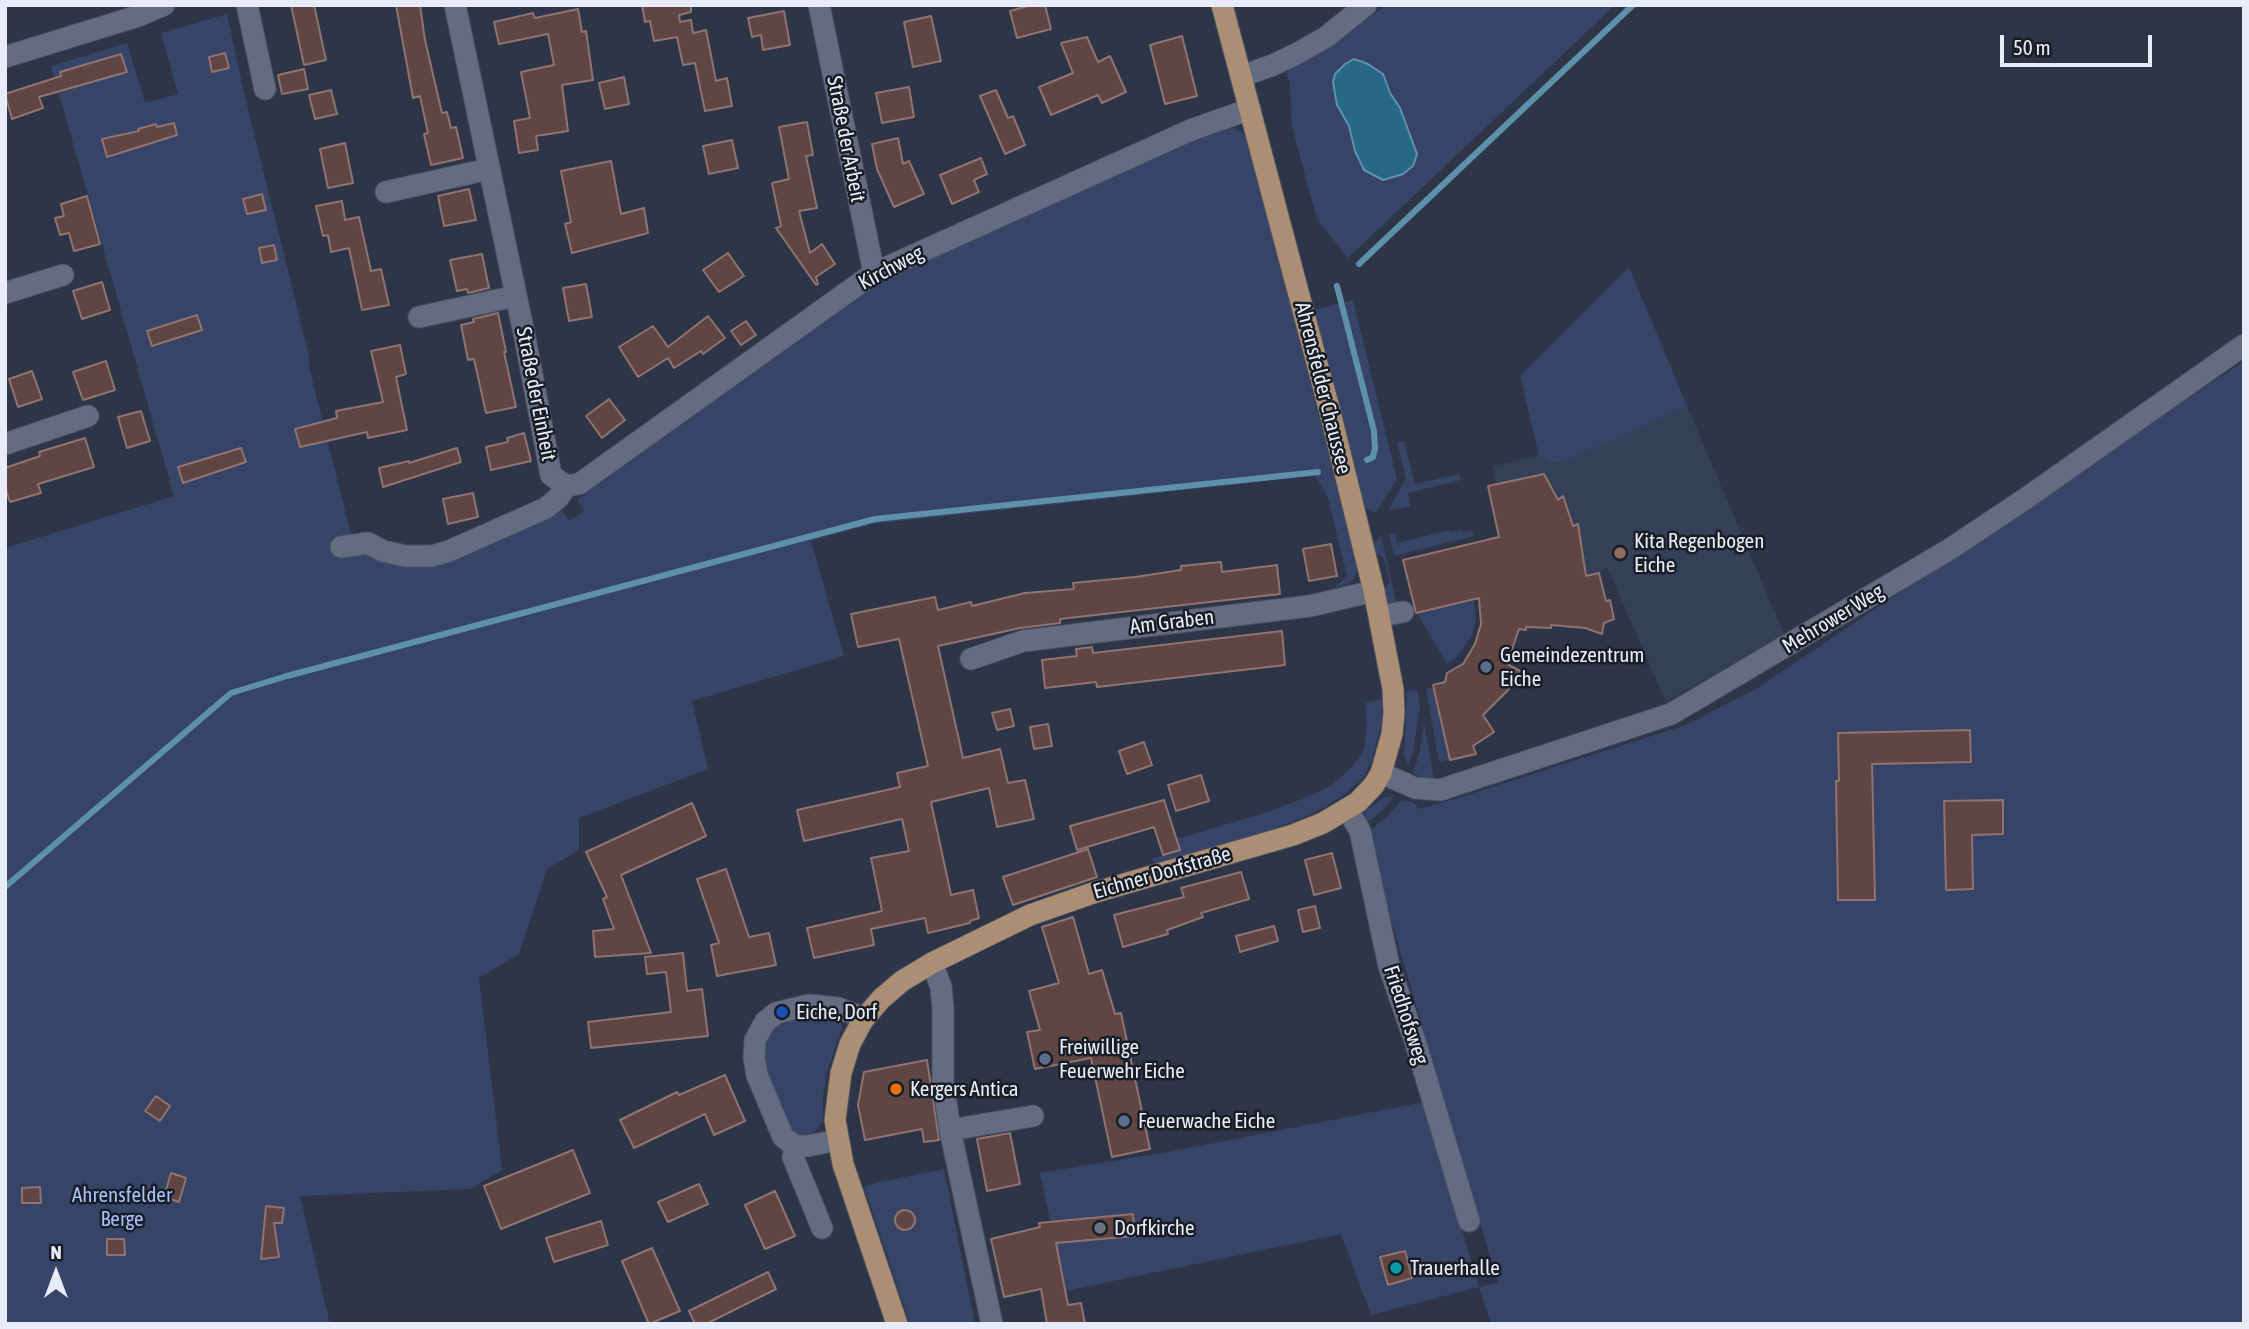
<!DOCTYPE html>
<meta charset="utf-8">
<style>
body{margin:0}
#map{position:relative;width:2249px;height:1329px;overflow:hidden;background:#2d3547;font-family:"Asap Condensed",sans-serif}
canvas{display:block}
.frame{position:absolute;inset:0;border:7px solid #e7ecf8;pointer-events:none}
.north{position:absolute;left:21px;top:1238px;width:70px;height:70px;-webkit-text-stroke:5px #191d25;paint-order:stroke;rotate:0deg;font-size:19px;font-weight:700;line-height:28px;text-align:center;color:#e7ecf8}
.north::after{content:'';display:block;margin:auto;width:24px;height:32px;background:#e7ecf8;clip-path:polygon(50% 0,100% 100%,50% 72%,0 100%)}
.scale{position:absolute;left:2000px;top:35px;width:152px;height:32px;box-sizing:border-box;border:4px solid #e7ecf8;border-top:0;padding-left:9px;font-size:21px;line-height:24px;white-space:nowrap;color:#e7ecf8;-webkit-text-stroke:5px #191d25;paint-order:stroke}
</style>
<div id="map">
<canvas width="2249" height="1329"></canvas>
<div class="frame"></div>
<div class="north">N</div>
<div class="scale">50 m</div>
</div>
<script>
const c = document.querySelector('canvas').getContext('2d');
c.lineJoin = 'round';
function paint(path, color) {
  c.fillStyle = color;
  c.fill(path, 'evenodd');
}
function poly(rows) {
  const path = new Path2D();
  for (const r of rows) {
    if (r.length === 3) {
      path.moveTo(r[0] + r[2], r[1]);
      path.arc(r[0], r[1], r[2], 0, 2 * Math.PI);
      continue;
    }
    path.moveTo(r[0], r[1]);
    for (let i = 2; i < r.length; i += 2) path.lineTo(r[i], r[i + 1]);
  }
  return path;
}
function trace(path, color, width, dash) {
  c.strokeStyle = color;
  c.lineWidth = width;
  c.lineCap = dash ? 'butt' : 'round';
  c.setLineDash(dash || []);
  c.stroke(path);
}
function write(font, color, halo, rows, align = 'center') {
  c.font = font + ' "Asap Condensed",sans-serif';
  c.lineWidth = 5;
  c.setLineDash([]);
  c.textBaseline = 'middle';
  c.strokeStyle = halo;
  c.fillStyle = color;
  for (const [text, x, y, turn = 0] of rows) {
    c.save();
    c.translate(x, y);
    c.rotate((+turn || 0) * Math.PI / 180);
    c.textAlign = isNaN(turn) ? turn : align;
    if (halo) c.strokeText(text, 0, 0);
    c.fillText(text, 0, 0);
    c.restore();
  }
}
paint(poly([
 [1687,406,1784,634,1666,702,1607,567,1599,573,1537,587,1500,592,1416,613,1403,560,1475,543,1502,550,1488,487,1497,484,1493,466,1539,455,1568,461]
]), '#353f56');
paint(poly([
 [1386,5,1615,5,1348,258,1317,219,1292,127,1290,84,1285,67,1332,42,1335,44],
 [227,14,244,93,308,352,310,371,351,534,337,538,361,548,444,563,562,511,569,521,584,511,577,500,872,285,1228,126,1240,131,1246,137,1333,468,1358,571,1353,580,1347,584,1334,588,1347,576,1328,498,1315,476,873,524,811,541,844,656,692,701,708,769,579,818,579,850,547,869,519,954,479,978,502,1170,470,1189,300,1196,330,1324,5,1324,5,548,174,496,51,66,127,43,145,103,178,94,161,33],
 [1629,267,1687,406,1568,461,1550,463,1539,455,1520,376],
 [1353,300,1397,479,1376,513,1365,508,1314,310],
 [2244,361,2244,1324,1491,1324,1479,1287,1371,1315,1341,1234,1065,1291,1040,1173,1179,1150,1424,1102,1479,1287,1498,1283,1371,852,1371,829,1388,816,1401,800,1413,802,1419,809,1448,801,1686,725,1759,687],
 [1405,1251,1412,1278,1388,1284,1381,1257],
 [1404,441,1415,484,1459,474,1461,480,1408,493,1410,506,1388,511,1406,479,1397,442],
 [1450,530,1451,532,1461,530,1462,532,1472,530,1474,536,1394,556,1389,534,1395,533,1397,543],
 [1381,535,1397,606,1388,608,1384,589,1390,582,1383,557,1375,554,1373,544],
 [1473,599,1476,618,1472,636,1457,657,1447,664,1417,613],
 [1433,687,1450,760,1439,762,1426,689],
 [1417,690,1420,706,1413,752,1408,766,1404,754,1407,691],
 [1383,699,1381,725,1372,761,1364,776,1345,794,1327,806,1302,818,1260,834,1156,865,1151,859,1180,850,1177,839,1267,812,1305,798,1332,785,1352,767,1364,750,1367,724,1365,703],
 [1424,722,1434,780,1425,779,1413,773,1420,752],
 [1394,796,1383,810,1366,824,1365,812,1382,798],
 [817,1012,840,1019,842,1028,827,1072,823,1097,823,1120,819,1127,809,1136,795,1135,790,1133,763,1065,766,1036,779,1023],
 [944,1169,975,1324,910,1324,864,1187,875,1183]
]), '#374465');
const water = poly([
 [1354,59,1368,64,1383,74,1390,93,1400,108,1417,154,1413,166,1403,174,1383,180,1364,170,1355,151,1349,126,1337,105,1333,82,1335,74,1345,64,1354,59]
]);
paint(water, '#266986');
trace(water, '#6090a8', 2);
trace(poly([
 [1359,264,1633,5],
 [1337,286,1374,431,1375,448,1373,457,1367,460],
 [5,887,231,693,287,676,875,519,1318,472]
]), '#6090a8', 6);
const building = poly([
 [291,5,314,5,326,60,304,65,291,5],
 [396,5,420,5,425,40,442,113,447,112,451,128,456,127,463,158,431,165,424,134,428,133,420,96,413,98,396,5],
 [642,5,691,5,691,12,679,15,680,22,691,20,693,33,706,30,716,81,727,78,732,106,705,111,695,63,683,65,677,37,654,41,650,21,645,22,642,5],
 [1031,5,1045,5,1051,29,1017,38,1010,11,1031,5],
 [578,9,582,32,586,31,593,80,562,85,568,131,536,136,538,150,519,153,514,121,530,118,521,72,554,65,548,34,499,44,494,22,533,13,535,18,578,9],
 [784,11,790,45,763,50,761,35,752,37,748,18,784,11],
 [931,16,941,61,913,67,904,22,931,16],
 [1182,36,1197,96,1165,104,1150,45,1182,36],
 [1087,37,1098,62,1110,56,1126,92,1102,103,1098,95,1051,115,1039,87,1073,73,1061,43,1087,37],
 [225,53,229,68,212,72,209,57,225,53],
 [121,54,127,72,39,97,43,108,12,119,5,94,61,76,60,72,121,54],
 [304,69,308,89,282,94,278,75,304,69],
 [624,77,629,104,605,109,599,83,624,77],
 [909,87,914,117,882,123,876,93,909,87],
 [331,90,337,114,315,119,309,95,331,90],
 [996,90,1008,118,1013,116,1025,145,1005,154,980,96,996,90],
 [807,122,813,155,806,156,817,208,799,211,810,253,822,244,835,264,816,277,818,284,816,285,776,228,781,226,772,183,789,179,779,127,807,122],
 [174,123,177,135,107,157,102,139,139,131,138,129,156,124,157,127,174,123],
 [898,138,903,164,909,161,924,194,894,207,877,169,872,144,898,138],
 [732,140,738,168,709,174,703,146,732,140],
 [345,143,353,183,328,188,320,149,345,143],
 [981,158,987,174,974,180,979,192,952,204,940,175,981,158],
 [611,161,621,214,644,208,648,233,572,253,565,224,571,222,561,171,611,161],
 [469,189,476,220,444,226,438,196,469,189],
 [262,194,266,210,247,214,243,199,262,194],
 [87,196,100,244,74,251,69,233,60,235,55,218,64,216,61,204,87,196],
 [342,201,345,220,359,217,371,271,381,269,389,305,362,310,349,248,331,252,328,235,323,236,316,206,342,201],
 [274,245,277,260,262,263,259,248,274,245],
 [728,253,744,276,719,292,703,270,728,253],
 [482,254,489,288,468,293,467,289,457,291,450,260,482,254],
 [102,282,110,310,82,319,73,291,102,282],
 [586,284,592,317,569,321,563,288,586,284],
 [498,313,506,352,504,352,516,407,486,413,474,359,468,360,461,325,474,322,473,319,498,313],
 [197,315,202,330,152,346,147,331,197,315],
 [708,316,725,338,703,354,701,351,674,368,668,358,638,377,619,347,653,326,668,347,708,316],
 [746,321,756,335,741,345,731,331,746,321],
 [400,345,406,374,396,377,407,430,368,438,367,432,300,447,295,429,337,418,336,411,383,402,371,351,400,345],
 [106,361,115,390,83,400,73,372,106,361],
 [32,371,42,399,18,407,9,379,32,371],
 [609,399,625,420,602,438,586,416,609,399],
 [141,411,150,441,127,448,118,417,141,411],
 [524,433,531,461,491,470,486,447,508,442,507,438,524,433],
 [85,438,94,467,38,484,41,493,10,502,5,487,5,468,40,456,39,452,85,438],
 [241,448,246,462,183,483,178,467,241,448],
 [457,448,461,462,383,487,379,468,409,461,409,463,457,448],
 [1544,474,1558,500,1563,496,1573,526,1578,524,1586,576,1599,573,1606,601,1610,600,1614,619,1604,623,1602,634,1585,628,1551,625,1551,628,1526,627,1526,630,1519,629,1507,664,1520,671,1509,689,1483,715,1494,732,1473,746,1476,754,1450,760,1433,685,1445,682,1447,673,1463,664,1475,644,1481,624,1479,598,1416,613,1403,560,1499,537,1488,486,1544,474],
 [473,493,478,517,448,524,443,499,473,493],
 [1331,544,1337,576,1309,581,1303,549,1331,544],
 [1221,562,1222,572,1277,565,1280,594,1060,619,1060,623,1020,628,938,646,963,758,1000,749,1008,783,1025,780,1034,819,997,827,989,788,931,802,951,895,973,890,979,918,970,921,970,923,928,933,925,918,871,929,874,945,814,958,807,928,882,911,871,858,909,851,902,819,804,841,797,810,900,787,897,773,928,766,899,639,858,647,851,614,935,597,938,610,971,602,972,606,1025,593,1074,589,1073,583,1135,577,1181,570,1181,566,1221,562],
 [1282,631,1285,665,1097,687,1096,682,1045,688,1042,660,1077,656,1076,649,1092,647,1093,653,1282,631],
 [1010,709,1014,726,997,730,992,713,1010,709],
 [1048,724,1052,746,1034,749,1030,727,1048,724],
 [1970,730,1971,762,1872,764,1875,900,1838,900,1836,781,1839,781,1838,733,1970,730],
 [1144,742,1152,765,1127,774,1119,751,1144,742],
 [1201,775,1209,801,1176,811,1168,785,1201,775],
 [1164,800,1180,850,1163,855,1154,827,1077,850,1070,826,1164,800],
 [2003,800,2003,834,1972,835,1973,889,1946,890,1944,801,2003,800],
 [692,803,706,836,621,875,651,953,595,957,593,931,614,929,603,899,607,897,586,852,692,803],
 [1088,849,1097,877,1013,905,1003,877,1088,849],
 [1332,853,1341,888,1314,895,1305,860,1332,853],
 [726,869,749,937,769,933,776,965,717,976,711,945,719,943,697,879,726,869],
 [1241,872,1249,899,1201,913,1203,917,1167,930,1168,934,1123,947,1114,915,1184,897,1181,888,1241,872],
 [1315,906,1320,928,1303,932,1298,910,1315,906],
 [1073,917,1089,974,1102,970,1115,1014,1121,1013,1150,1149,1112,1157,1091,1058,1035,1069,1027,1032,1040,1030,1029,991,1059,983,1042,927,1073,917],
 [1274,926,1278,941,1240,952,1236,936,1274,926],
 [683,953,687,991,702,989,708,1036,591,1048,588,1022,671,1012,666,972,647,974,645,957,683,953],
 [927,1060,939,1140,924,1142,922,1129,865,1140,858,1105,864,1072,927,1060],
 [725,1075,745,1121,714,1135,705,1114,634,1148,620,1120,677,1092,679,1095,725,1075],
 [156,1096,170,1106,160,1121,145,1111,156,1096],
 [1010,1133,1020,1184,987,1191,977,1139,1010,1133],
 [573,1150,590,1193,501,1229,484,1186,573,1150],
 [171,1173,186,1178,179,1202,164,1197,171,1173],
 [699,1184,708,1204,668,1222,658,1202,699,1184],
 [40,1187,41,1203,22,1203,22,1188,40,1187],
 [775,1191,795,1236,765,1249,745,1205,775,1191],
 [266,1206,284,1208,282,1223,274,1223,279,1257,261,1259,266,1206],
 [905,1220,10],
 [1133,1214,1135,1236,1056,1243,1068,1305,1081,1303,1085,1324,1047,1324,1041,1289,1004,1297,991,1239,1040,1227,1039,1223,1049,1222,1133,1214],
 [601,1221,608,1245,554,1262,546,1238,601,1221],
 [107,1239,124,1239,125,1255,107,1255,107,1239],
 [652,1248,680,1311,649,1324,622,1261,652,1248],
 [1405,1251,1412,1278,1388,1285,1380,1257,1405,1251],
 [768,1272,776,1289,706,1324,695,1324,689,1311,768,1272]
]);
paint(building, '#5f4644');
trace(building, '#8e7370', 2);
const minor = poly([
 [247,5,265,89],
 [455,5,525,338,551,475,566,486],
 [819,5,874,273],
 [5,57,138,16,164,5],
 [1242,76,1273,65,1298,53,1326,37,1366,5],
 [386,192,489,169],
 [5,293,63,275],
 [419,317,516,296],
 [5,444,88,416],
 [566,486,579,484,874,273,1191,130,1250,109],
 [341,547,368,543,383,551,405,556,432,556,449,551,546,508,559,497,566,486],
 [1380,616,1403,612],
 [971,659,1023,641,1310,606,1374,591],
 [1381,773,1415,788,1440,790,1671,714,1950,549,2025,499,2244,345],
 [1348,810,1360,831,1389,966,1415,1041,1469,1221],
 [932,963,941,987,943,1009,943,1081,950,1130,992,1324],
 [950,1130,1033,1116],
 [838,1140,808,1146,795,1146,783,1137,757,1075,754,1058,755,1040,765,1022,776,1013,809,1005,838,1008,854,1014,863,1020],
 [795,1146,793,1157,822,1228]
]);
const major = poly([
 [897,1324,843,1164,835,1120,841,1073,850,1044,863,1020,881,999,902,981,932,963,1030,915,1093,893,1293,835,1323,823,1358,802,1374,785,1381,773,1392,734,1394,713,1393,689,1374,591,1330,412,1222,5]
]);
trace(minor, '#4c5262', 23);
trace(major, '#4c5262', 23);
trace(minor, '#636c81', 21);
trace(major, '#aa8f75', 21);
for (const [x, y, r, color] of [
 [1620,553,7,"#8d6e63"],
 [1486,667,7,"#5c6f8a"],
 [782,1012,7,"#1a4fb4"],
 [1045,1059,7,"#5c6f8a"],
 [896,1089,7,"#e8710a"],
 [1124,1121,7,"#5c6f8a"],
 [1100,1228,7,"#6b7280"],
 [1396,1268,7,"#0f9aa8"]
]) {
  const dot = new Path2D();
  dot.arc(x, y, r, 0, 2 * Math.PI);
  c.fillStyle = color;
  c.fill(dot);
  trace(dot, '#191d25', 2.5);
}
write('21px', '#e7ecf8', '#191d25', [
 ["Straße der Arbeit",846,139,79],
 ["Kirchweg",891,268,-28],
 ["Ahrensfelder Chaussee",1323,388,76],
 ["Straße der Einheit",536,394,79],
 ["Mehrower Weg",1833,619,-31],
 ["Am Graben",1172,622,-7],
 ["Eichner Dorfstraße",1162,873,-16],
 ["Friedhofsweg",1406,1015,72]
]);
write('21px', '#e7ecf8', '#191d25', [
 ["Kita Regenbogen",1634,541],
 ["Eiche",1634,565],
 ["Gemeindezentrum",1500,655],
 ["Eiche",1500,679],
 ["Eiche, Dorf",796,1012],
 ["Freiwillige",1059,1047],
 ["Feuerwehr Eiche",1059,1071],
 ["Kergers Antica",910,1089],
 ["Feuerwache Eiche",1138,1121],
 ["Dorfkirche",1114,1228],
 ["Trauerhalle",1410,1268]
], 'left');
write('21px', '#a7bffb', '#191d25', [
 ["Ahrensfelder",122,1195],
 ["Berge",122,1219]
]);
</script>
